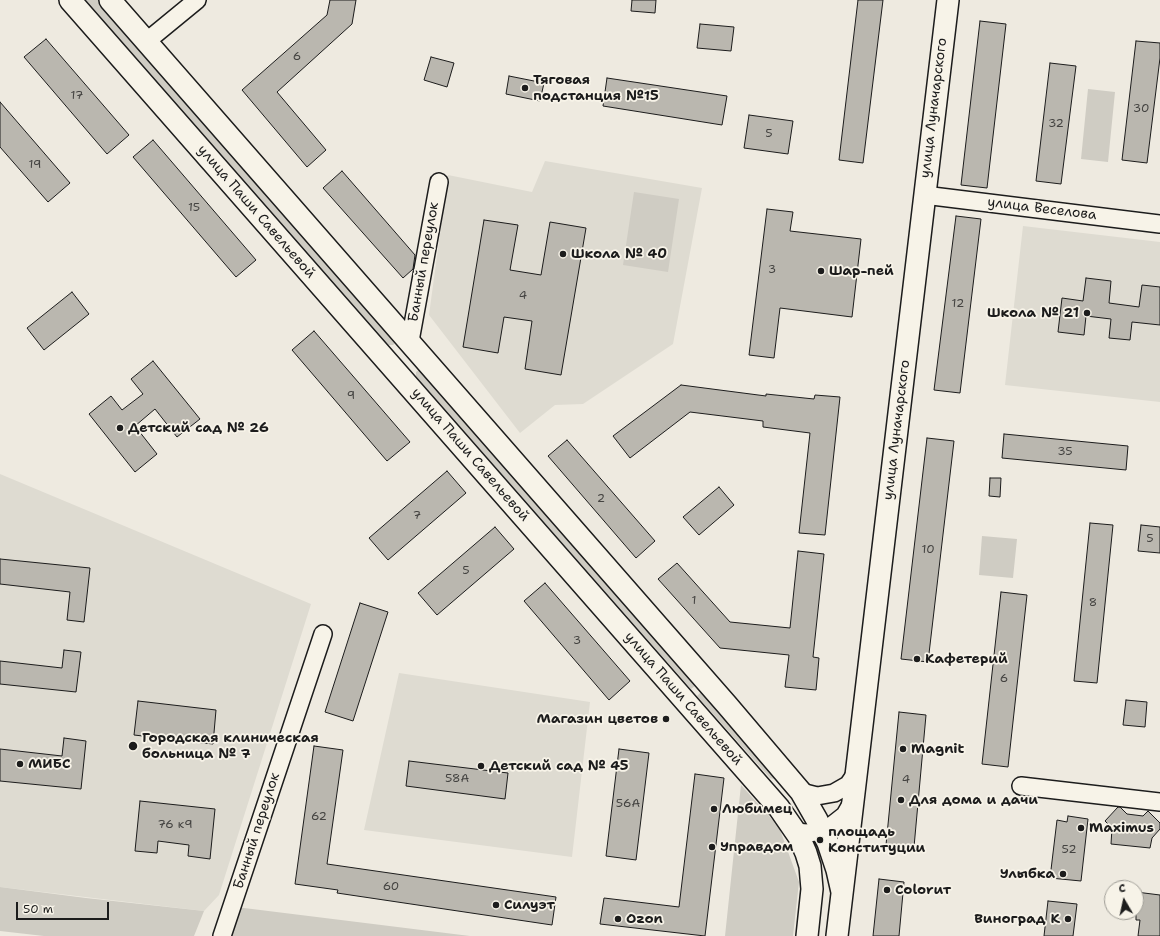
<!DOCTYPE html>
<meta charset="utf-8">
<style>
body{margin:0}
#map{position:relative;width:1160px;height:936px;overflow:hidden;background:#eeeae0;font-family:"Shantell Sans",sans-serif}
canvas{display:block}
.north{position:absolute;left:1104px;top:880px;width:40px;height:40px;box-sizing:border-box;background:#f7f3e8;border:1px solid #9f9d96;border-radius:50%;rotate:351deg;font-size:11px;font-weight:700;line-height:16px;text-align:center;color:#1c1c1c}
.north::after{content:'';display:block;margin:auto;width:14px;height:18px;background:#1c1c1c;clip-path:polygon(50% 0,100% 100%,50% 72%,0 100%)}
.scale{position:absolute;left:16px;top:902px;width:93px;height:18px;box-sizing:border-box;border:2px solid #1c1c1c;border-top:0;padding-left:5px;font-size:12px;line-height:14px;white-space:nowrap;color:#1c1c1c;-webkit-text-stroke:3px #f7f3e8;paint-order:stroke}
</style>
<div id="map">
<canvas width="1160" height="936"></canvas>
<div class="north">С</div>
<div class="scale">50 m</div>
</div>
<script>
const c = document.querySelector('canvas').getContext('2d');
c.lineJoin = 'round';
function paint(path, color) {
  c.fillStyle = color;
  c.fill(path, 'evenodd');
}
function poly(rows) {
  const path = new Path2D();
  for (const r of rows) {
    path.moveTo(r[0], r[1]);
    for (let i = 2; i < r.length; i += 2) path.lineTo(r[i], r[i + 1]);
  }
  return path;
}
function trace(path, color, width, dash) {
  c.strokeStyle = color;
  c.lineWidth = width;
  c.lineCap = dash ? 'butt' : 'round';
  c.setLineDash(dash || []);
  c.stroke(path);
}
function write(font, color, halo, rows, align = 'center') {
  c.font = font + ' "Shantell Sans",sans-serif';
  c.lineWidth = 3.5;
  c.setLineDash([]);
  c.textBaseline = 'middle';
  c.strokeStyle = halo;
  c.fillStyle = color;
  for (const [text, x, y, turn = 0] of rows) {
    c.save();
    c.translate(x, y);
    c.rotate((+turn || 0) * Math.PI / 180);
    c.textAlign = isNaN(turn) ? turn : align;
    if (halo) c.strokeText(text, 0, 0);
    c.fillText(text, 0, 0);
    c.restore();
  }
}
paint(poly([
 [545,161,702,188,673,344,583,404,555,405,520,433,429,315,448,175,532,192],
 [1023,226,1160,242,1160,402,1005,385],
 [0,474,311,604,219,895,204,911,0,887],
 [399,673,590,702,572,857,364,830]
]), '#dedbd1');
paint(poly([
 [85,0,101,0,396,342,393,345,387,345],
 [1088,89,1115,92,1108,162,1081,159],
 [634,192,679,199,668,272,623,265],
 [420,369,700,682,691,689,416,377,416,372],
 [982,536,1017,539,1013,578,979,575],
 [705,688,778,775,774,779,770,778,697,696],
 [741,785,779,827,799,882,793,936,725,936],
 [0,887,86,898,204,911,194,936,44,936,0,931],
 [236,907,470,936,228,936]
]), '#cfccc3');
const building = poly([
 [330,0,356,0,352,24,277,92,326,150,307,167,242,90,327,15,330,0],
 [632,0,656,0,655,13,631,11,632,0],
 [858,0,883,0,863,163,839,160,858,0],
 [980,21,1006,24,987,188,961,185,980,21],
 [700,24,734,27,731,51,697,48,700,24],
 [46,39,129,135,107,154,24,57,46,39],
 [1136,41,1160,43,1160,58,1147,163,1122,160,1136,41],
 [431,57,454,63,447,87,424,80,431,57],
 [1050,63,1076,66,1061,184,1036,181,1050,63],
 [509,76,544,83,540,101,506,94,509,76],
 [607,78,727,96,722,125,603,106,607,78],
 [0,102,70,183,48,202,0,147,0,102],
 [749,115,793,121,788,154,744,148,749,115],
 [153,140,256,260,236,277,133,157,153,140],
 [342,171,415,255,413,269,403,278,323,188,342,171],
 [767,209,793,212,790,231,861,239,852,317,780,308,774,358,749,355,767,209],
 [956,216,981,219,960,393,934,390,956,216],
 [484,220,518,225,510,270,541,275,550,222,586,228,561,375,525,369,532,321,504,317,498,353,463,347,484,220],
 [1086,278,1111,281,1109,303,1139,307,1142,285,1160,287,1160,325,1132,322,1130,340,1109,338,1111,319,1086,316,1084,335,1058,332,1062,298,1083,301,1086,278],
 [72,292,89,314,44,350,27,328,72,292],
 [314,331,410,442,387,461,292,350,314,331],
 [153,361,200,419,177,437,155,409,135,426,157,454,135,472,89,414,111,396,122,410,143,394,131,379,153,361],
 [681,385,766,396,766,394,814,399,815,395,840,397,825,535,799,533,810,433,763,427,763,421,690,412,630,458,613,436,681,385],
 [1004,434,1128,446,1126,470,1002,458,1004,434],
 [927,438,954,441,928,662,901,659,927,438],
 [567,440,655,541,636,558,548,456,567,440],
 [447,471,466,493,388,560,369,538,447,471],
 [990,478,1001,478,1000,497,989,496,990,478],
 [719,487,734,505,699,535,683,517,719,487],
 [1090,523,1113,525,1097,683,1074,681,1090,523],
 [1141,525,1160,527,1160,553,1138,551,1141,525],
 [495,527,514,549,437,615,418,593,495,527],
 [798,551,824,554,813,657,819,658,816,690,785,687,789,655,720,648,658,579,677,563,730,622,790,628,798,551],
 [0,559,90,568,84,622,67,620,70,592,0,584,0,559],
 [545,583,630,681,609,700,524,601,545,583],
 [1001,592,1027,595,1008,767,982,764,1001,592],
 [360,603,388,612,353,721,325,712,360,603],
 [64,650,81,652,76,692,0,684,0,661,62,668,64,650],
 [1126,700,1147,702,1145,727,1123,725,1126,700],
 [138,701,216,710,213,744,134,735,138,701],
 [899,712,926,715,914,847,886,845,899,712],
 [64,738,86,741,81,789,0,781,0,749,62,756,64,738],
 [314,746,343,750,327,864,556,897,552,925,337,893,338,890,295,884,314,746],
 [619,749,649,753,636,860,606,856,619,749],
 [409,761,508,773,505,799,406,786,409,761],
 [695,774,724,778,705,936,600,924,604,898,679,907,695,774],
 [140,801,215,809,210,859,188,856,189,845,158,841,157,853,135,851,140,801],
 [1118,807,1120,807,1127,814,1143,816,1148,811,1160,823,1160,829,1152,838,1150,848,1111,844,1112,828,1105,821,1118,807],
 [1068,816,1088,819,1081,881,1050,878,1057,820,1067,822,1068,816],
 [879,879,904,882,899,936,873,936,879,879],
 [1136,892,1160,895,1160,936,1138,936,1140,920,1136,920,1136,892],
 [1048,901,1077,904,1073,936,1044,936,1048,901]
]);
paint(building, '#bab7af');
trace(building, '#1c1c1c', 1);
const minor = poly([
 [147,41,197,0],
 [924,195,1160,224],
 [410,341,439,182],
 [1021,786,1160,802],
 [801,792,817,796,834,793,848,785,857,772],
 [796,832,806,833,817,832,831,826,845,815,853,801],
 [222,936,323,634]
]);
const major = poly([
 [70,0,779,808,799,837,806,853,810,866,812,889,807,936],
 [110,0,727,705,801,792,817,820,828,843,837,870,842,892],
 [837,936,948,0]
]);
trace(minor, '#1c1c1c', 20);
trace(major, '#1c1c1c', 24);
trace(minor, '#f7f3e8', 17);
trace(major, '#f7f3e8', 21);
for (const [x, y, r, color] of [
 [525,88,4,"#1c1c1c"],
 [563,254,4,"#1c1c1c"],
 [821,271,4,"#1c1c1c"],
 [1087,313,4,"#1c1c1c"],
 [120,428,4,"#1c1c1c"],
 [917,659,4,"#1c1c1c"],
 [666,719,4,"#1c1c1c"],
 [133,746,5,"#1c1c1c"],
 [903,749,4,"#1c1c1c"],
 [20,764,4,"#1c1c1c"],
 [481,766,4,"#1c1c1c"],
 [901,800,4,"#1c1c1c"],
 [714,809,4,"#1c1c1c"],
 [1081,828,4,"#1c1c1c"],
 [820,840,4,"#1c1c1c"],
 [712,847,4,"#1c1c1c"],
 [1063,874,4,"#1c1c1c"],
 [887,890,4,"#1c1c1c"],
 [496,905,4,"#1c1c1c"],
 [618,919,4,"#1c1c1c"],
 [1068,919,4,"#1c1c1c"]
]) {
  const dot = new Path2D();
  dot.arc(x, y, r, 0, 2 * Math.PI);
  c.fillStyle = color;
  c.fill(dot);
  trace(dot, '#f7f3e8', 1.5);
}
write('12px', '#444341', null, [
 ["6",297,57],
 ["17",77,96],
 ["30",1141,109],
 ["32",1056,124],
 ["5",769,134],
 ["19",35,165],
 ["15",194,208],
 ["3",772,270],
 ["4",523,296],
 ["12",958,304],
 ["9",351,396],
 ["35",1065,452],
 ["2",601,499],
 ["7",417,516],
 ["5",1150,539],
 ["10",928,550],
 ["5",466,571],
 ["1",694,601],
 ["8",1093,603],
 ["3",577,641],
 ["6",1004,679],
 ["58А",457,779],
 ["4",906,780],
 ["56А",628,804],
 ["62",319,817],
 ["76 к9",175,825],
 ["52",1069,850],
 ["60",391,887]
]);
write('bold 14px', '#1c1c1c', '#f7f3e8', [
 ["Тяговая",533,80],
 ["подстанция №15",533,96],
 ["Школа № 40",571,254],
 ["Шар-пей",829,271],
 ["Школа № 21",1079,313,"right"],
 ["Детский сад № 26",128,428],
 ["Кафетерий",925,659],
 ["Магазин цветов",658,719,"right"],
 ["Городская клиническая",142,738],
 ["больница № 7",142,754],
 ["Magnit",911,749],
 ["МИБС",28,764],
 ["Детский сад № 45",489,766],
 ["Для дома и дачи",909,800],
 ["Любимец",722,809],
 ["Maximus",1089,828],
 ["площадь",828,832],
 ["Конституции",828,848],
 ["Управдом",720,847],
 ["Улыбка",1055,874,"right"],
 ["Colorит",895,890],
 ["Силуэт",504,905],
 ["Ozon",626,919],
 ["Виноград К",1060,919,"right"]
], 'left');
write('14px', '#1c1c1c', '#f7f3e8', [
 ["улица Луначарского",934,108,-83],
 ["улица Веселова",1042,209,7],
 ["улица Паши Савельевой",256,212,49],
 ["Банный переулок",424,262,-80],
 ["улица Луначарского",897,430,-83],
 ["улица Паши Савельевой",470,455,49],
 ["улица Паши Савельевой",683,699,49],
 ["Банный переулок",257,831,-72]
]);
</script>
